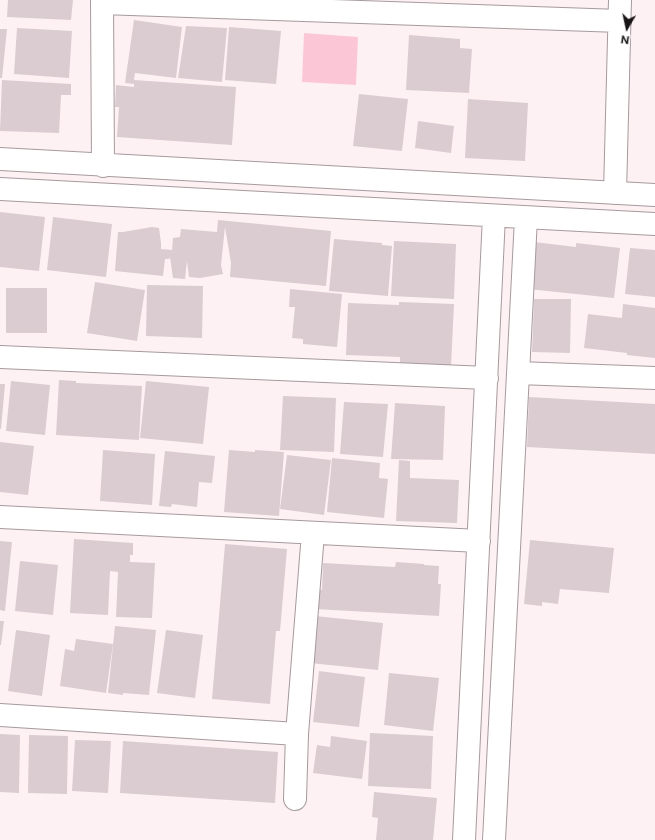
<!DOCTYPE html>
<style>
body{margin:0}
#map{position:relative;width:655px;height:840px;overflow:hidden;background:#fef1f4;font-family:"Public Sans",sans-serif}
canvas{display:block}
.north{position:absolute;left:607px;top:8px;width:40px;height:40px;-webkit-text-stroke:3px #fff;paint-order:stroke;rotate:189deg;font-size:11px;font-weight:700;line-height:16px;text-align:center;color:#191416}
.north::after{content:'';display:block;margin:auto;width:14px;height:18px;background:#191416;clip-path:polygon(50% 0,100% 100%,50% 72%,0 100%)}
</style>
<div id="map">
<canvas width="655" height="840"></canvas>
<div class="north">N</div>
</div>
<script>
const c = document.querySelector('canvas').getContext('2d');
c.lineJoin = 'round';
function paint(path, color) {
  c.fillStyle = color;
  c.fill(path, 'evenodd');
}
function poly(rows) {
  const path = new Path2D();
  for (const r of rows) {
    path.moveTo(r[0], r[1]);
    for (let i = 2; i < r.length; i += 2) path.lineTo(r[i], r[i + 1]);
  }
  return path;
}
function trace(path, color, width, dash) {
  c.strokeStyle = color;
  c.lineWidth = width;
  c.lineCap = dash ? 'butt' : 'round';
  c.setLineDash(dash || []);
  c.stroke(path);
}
paint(poly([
 [304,33,358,37,356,85,302,82]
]), '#fbc7d6');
paint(poly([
 [8,0,73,0,71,20,7,17],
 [134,20,182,27,176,78,135,73,134,80,236,87,232,145,117,137,119,107,115,107,116,85,134,87,134,84,125,83],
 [186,26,227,28,222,82,178,78],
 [229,27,281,31,276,84,225,80],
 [17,28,72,31,69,78,14,74],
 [0,29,7,29,2,78,0,78],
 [409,35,460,39,460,48,472,49,469,93,406,90],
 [2,80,71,84,71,95,61,95,59,133,0,131],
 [359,94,408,99,402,151,353,146],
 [468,99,528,103,525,161,465,158],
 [418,121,454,126,451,153,415,148],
 [0,212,45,217,39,271,0,267],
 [53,217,112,224,106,277,47,270],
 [218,220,331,231,326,286,230,277,231,263,225,227,221,265,223,274,200,278,189,277,187,261,185,279,173,278,170,257,169,259,165,259,163,276,115,271,118,232,123,232,152,227,159,228,161,243,161,249,172,250,173,238,180,237,181,229,217,232],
 [334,239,382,243,382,245,392,246,388,296,329,291],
 [394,241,456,244,454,299,391,296],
 [534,242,576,247,576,243,620,248,614,298,528,289],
 [630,248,655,250,655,297,625,294],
 [95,282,145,290,137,341,87,333],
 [147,285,203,286,202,338,146,336],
 [6,288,47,288,47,333,6,333],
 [290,289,342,294,337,347,303,344,303,339,292,338,295,307,289,307],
 [534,299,571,299,570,353,532,352],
 [399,302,454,304,451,366,400,364,400,357,346,355,348,303,399,305],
 [623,304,655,308,655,358,627,355,627,353,584,348,588,314,622,318],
 [59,380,76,381,76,383,142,386,139,440,56,435],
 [11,381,50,385,45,435,6,431],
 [146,381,209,387,203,444,140,438],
 [0,384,5,384,1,429,0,429],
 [283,396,336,398,334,452,280,450],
 [529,397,655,404,655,454,527,447],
 [344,402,388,404,383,457,340,454],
 [395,403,445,406,443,460,391,459],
 [0,442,34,446,28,495,0,492],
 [103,450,155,454,152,505,100,501],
 [229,450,255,452,255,450,284,452,279,516,224,512],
 [165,451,215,456,212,483,199,482,197,507,172,504,171,507,159,506],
 [287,455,331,460,324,515,280,509],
 [332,458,380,463,379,478,388,479,384,518,327,512],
 [399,460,410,461,410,478,459,480,457,523,396,521],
 [74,539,133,543,133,555,130,555,130,562,155,563,152,618,116,617,118,572,110,571,108,615,70,613],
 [530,540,614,548,609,593,560,589,558,604,542,602,542,606,524,604],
 [0,541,12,542,5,611,0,610],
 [225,544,287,549,280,631,276,631,270,704,212,699],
 [20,561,58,565,53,615,15,611],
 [396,562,424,564,424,565,439,566,438,584,441,584,439,616,315,609,316,590,322,590,323,563,395,567],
 [315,616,383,623,378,670,310,663],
 [0,621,4,621,1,645,0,645],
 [115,626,156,630,149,695,123,693,123,695,108,693],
 [16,630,50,635,42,696,8,691],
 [166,630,203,635,195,698,157,693],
 [76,639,113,644,106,693,60,686,65,649,74,651],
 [319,671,365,677,359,727,313,722],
 [389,673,439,678,433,731,384,725],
 [370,733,433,736,431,789,368,786],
 [0,734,20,735,19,793,0,792],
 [29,735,68,736,67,794,28,793],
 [331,736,367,741,362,779,313,773,317,745,330,747],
 [75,740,111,741,108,793,72,791],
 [123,741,278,752,275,803,120,793],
 [374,792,437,798,433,840,376,840,378,818,372,817]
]), '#daccd0');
const minor = poly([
 [102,0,103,166],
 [102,3,620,21],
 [0,159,655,195],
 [0,189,655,224],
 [615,193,620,0],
 [0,357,487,378],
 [518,373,655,378],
 [0,517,479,541],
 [0,715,297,734],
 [295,799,297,734,313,533],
 [464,840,494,216],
 [494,840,526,218]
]);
trace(minor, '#a69a9d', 24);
trace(minor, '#fff', 22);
</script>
